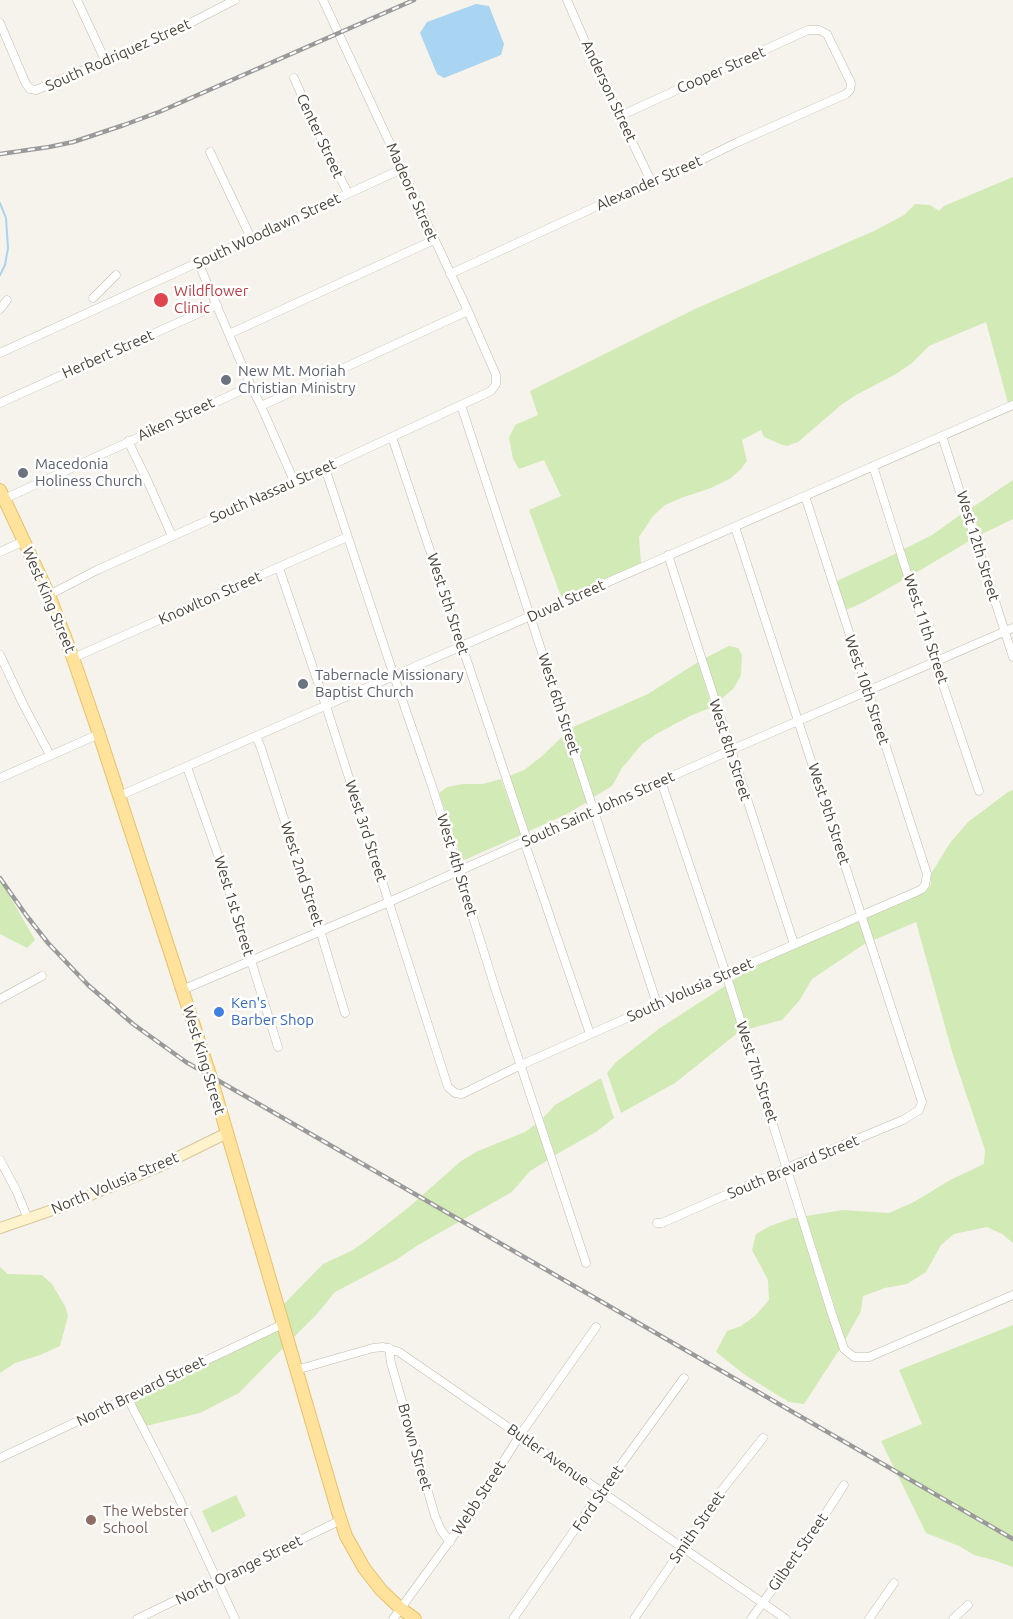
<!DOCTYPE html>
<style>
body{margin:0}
canvas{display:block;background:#f6f3ec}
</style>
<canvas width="1013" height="1619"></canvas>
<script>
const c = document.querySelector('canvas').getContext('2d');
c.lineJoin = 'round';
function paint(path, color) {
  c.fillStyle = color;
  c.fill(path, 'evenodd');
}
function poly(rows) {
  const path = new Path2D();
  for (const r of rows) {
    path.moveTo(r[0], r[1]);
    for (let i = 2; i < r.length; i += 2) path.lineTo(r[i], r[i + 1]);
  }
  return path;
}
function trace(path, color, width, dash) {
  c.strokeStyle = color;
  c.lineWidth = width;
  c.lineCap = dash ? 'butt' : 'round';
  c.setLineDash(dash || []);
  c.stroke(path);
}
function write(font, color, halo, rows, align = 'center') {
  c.font = font + ' Ubuntu,sans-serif';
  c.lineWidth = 5;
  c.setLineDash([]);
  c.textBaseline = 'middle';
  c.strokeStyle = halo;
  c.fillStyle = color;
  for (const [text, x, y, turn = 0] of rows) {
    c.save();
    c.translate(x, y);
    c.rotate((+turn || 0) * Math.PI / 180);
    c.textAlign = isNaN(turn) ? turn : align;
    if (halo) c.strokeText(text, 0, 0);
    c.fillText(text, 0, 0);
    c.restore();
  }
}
paint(poly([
 [1013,177,1013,401,1008,403,986,322,929,346,912,363,896,374,856,395,841,405,798,442,787,446,780,444,764,437,761,430,742,440,747,461,741,469,731,478,711,488,681,498,665,505,653,516,639,537,641,563,562,599,529,510,561,496,544,460,519,469,513,459,509,438,515,425,538,415,530,391,697,308,874,231,904,215,915,204,930,205,939,211,944,206],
 [1013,480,1013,519,978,536,970,509],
 [963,513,971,540,912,575,904,549,932,535],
 [897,553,905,579,862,603,846,610,837,581],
 [729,646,738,648,742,655,741,675,734,688,719,701,705,658],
 [698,662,712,707,690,716,658,733,642,744,622,768,612,786,594,797,571,728,648,694],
 [565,734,587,802,567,814,529,831,509,776,524,770,541,757],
 [501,779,521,835,462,861,439,793,447,787,463,784,483,784],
 [1013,790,1013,1243,1002,1234,987,1227,954,1234,941,1245,926,1272,907,1284,885,1288,863,1296,861,1311,845,1340,806,1216,843,1210,889,1213,914,1202,950,1180,984,1164,985,1150,953,1055,916,922,874,940,866,917,907,901,928,889,931,884,931,874,950,843,968,822,1008,792],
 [0,879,35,940,27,948,0,934],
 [858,920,866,943,812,979,799,1001,782,1020,748,1029,732,981,754,966],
 [725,986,740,1031,675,1083,621,1113,607,1073,616,1062,660,1028],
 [601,1078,614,1118,596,1132,555,1155,543,1118,555,1105],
 [536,1124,548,1160,530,1171,512,1192,418,1245,396,1260,335,1292,316,1315,292,1339,282,1306,323,1264,351,1251,363,1243,409,1207,461,1161,478,1151,525,1132],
 [793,1218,798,1218,828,1316,840,1349,804,1404,789,1402,745,1375,716,1352,727,1331,741,1326,755,1316,769,1300,768,1280,752,1250,756,1234,770,1226],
 [0,1267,8,1274,42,1275,52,1284,65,1306,68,1316,60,1346,40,1355,15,1363,0,1373],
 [1013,1325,1013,1567,993,1560,974,1555,959,1546,926,1533,881,1441,922,1424,899,1370],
 [280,1329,285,1346,239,1393,200,1413,146,1426,132,1399,190,1371,231,1354,247,1344],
 [236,1495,246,1516,212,1533,202,1511]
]), '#d2eab5');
paint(poly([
 [476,4,489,6,504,44,501,55,444,78,437,74,420,33,427,22]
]), '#a9d4f2');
trace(poly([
 [0,203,6,218,8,248,5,265,0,275]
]), '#a9d4f2', 2);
const street = poly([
 [77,0,105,60],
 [567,0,597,69,651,181],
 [0,23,26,84,30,89,36,90,165,36,235,0],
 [294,78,325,148,348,193],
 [210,152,251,238],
 [198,262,251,386,261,406,294,481],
 [450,274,619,196,697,162,738,142,846,94,850,90,851,83,827,34,819,30,808,30,620,116],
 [93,298,116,275],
 [0,309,7,300],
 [229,334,434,240],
 [0,353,402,169],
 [0,403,217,305],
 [461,405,657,1004],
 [261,406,468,311],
 [942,436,1013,657],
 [392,437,527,840],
 [128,441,148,482,172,536],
 [873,466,935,661,979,791],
 [325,468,394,676,433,789,496,991,586,1263],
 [4,499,251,386],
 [0,552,24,541],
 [668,555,794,944],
 [279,568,326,706,448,1087,455,1093,462,1094,521,1065,719,977,916,892,922,889,925,885,927,874,805,496],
 [49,595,97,570,325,468,491,391,496,384,496,375,468,311,323,0],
 [0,655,23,704,50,755],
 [73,658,347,537],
 [256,736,261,748,320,930,345,1013],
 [187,767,218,855,278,1047],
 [0,778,99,734],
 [661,781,726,974,832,1314,844,1349,854,1357,869,1357,1013,1295],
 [119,796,1013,405],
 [524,841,590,1034],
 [182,990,389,902,731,750,1013,628],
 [0,999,42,976],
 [0,1160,16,1190,28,1219],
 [657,1223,662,1223,787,1168,903,1120,919,1110,922,1102,735,527],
 [389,1348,391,1363,435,1516,441,1530,450,1542],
 [296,1370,373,1348,383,1347,399,1352,786,1619],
 [127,1397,178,1496,235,1619],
 [0,1458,283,1324],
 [137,1619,341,1520],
 [393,1619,478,1502,520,1435,596,1327],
 [513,1619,591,1506,684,1378],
 [634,1619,722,1490,763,1438],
 [751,1619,815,1530,844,1485],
 [869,1619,894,1583],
 [953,1619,968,1605]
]);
const secondary = poly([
 [0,1228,64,1206,158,1167,227,1133]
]);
const primary = poly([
 [0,490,49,595,73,658,99,734,211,1078,338,1512,346,1536,364,1568,381,1590,400,1608,415,1619]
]);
trace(street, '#c2bbae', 9);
trace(secondary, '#d6c79b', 12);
trace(primary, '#e6c16a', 14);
trace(street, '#fff', 8);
trace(secondary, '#fff3cd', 10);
trace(primary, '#ffe39c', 12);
const rail = poly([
 [0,154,49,147,73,142,124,125,159,112,414,0],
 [0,878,26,915,48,943,88,985,133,1024,186,1062,1013,1539]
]);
trace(rail, '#9a9a9a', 4.5);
trace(rail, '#fff', 2, [7]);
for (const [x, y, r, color] of [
 [161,300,8,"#e0444e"],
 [226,380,6,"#6b7280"],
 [23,473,6,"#6b7280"],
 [303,684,6,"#6b7280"],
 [219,1012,6,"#3f7fe0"],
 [91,1520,6,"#8d6e63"]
]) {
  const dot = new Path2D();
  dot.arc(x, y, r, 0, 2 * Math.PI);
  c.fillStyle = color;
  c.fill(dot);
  trace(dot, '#fff', 2);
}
write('15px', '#4b4439', '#fff', [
 ["South Rodriquez Street",118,55,-24],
 ["Cooper Street",721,70,-24],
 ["Anderson Street",609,91,65],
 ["Center Street",320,136,65],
 ["Alexander Street",649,183,-24],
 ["Madeore Street",412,192,66],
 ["South Woodlawn Street",267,231,-25],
 ["Herbert Street",108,354,-24],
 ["Aiken Street",176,419,-25],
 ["South Nassau Street",273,491,-24],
 ["West 12th Street",978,546,73],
 ["Knowlton Street",210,598,-24],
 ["West King Street",49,600,67],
 ["Duval Street",566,601,-24],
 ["West 5th Street",448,604,72],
 ["West 11th Street",926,629,72],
 ["West 10th Street",867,690,72],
 ["West 6th Street",559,704,72],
 ["West 8th Street",730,750,72],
 ["South Saint Johns Street",598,809,-24],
 ["West 9th Street",829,814,72],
 ["West 3rd Street",366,831,72],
 ["West 4th Street",457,865,73],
 ["West 2nd Street",302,874,72],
 ["West 1st Street",234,906,73],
 ["South Volusia Street",690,990,-24],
 ["West King Street",204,1060,73],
 ["West 7th Street",757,1072,72],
 ["South Brevard Street",793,1167,-23],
 ["North Volusia Street",115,1183,-23],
 ["North Brevard Street",141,1391,-26],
 ["Brown Street",415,1447,74],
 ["Butler Avenue",548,1455,35],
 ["Webb Street",479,1498,-57],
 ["Ford Street",598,1498,-55],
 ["Smith Street",697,1527,-55],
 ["Gilbert Street",798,1552,-55],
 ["North Orange Street",239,1570,-26]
]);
write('15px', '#be3a42', '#fff', [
 ["Wildflower",174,291],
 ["Clinic",174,308]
], 'left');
write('15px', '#5b616d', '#fff', [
 ["New Mt. Moriah",238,371],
 ["Christian Ministry",238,388],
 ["Macedonia",35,464],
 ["Holiness Church",35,481],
 ["Tabernacle Missionary",315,675],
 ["Baptist Church",315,692]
], 'left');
write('15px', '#366cbe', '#fff', [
 ["Ken's",231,1003],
 ["Barber Shop",231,1020]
], 'left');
write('15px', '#785e54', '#fff', [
 ["The Webster",103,1511],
 ["School",103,1528]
], 'left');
</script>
